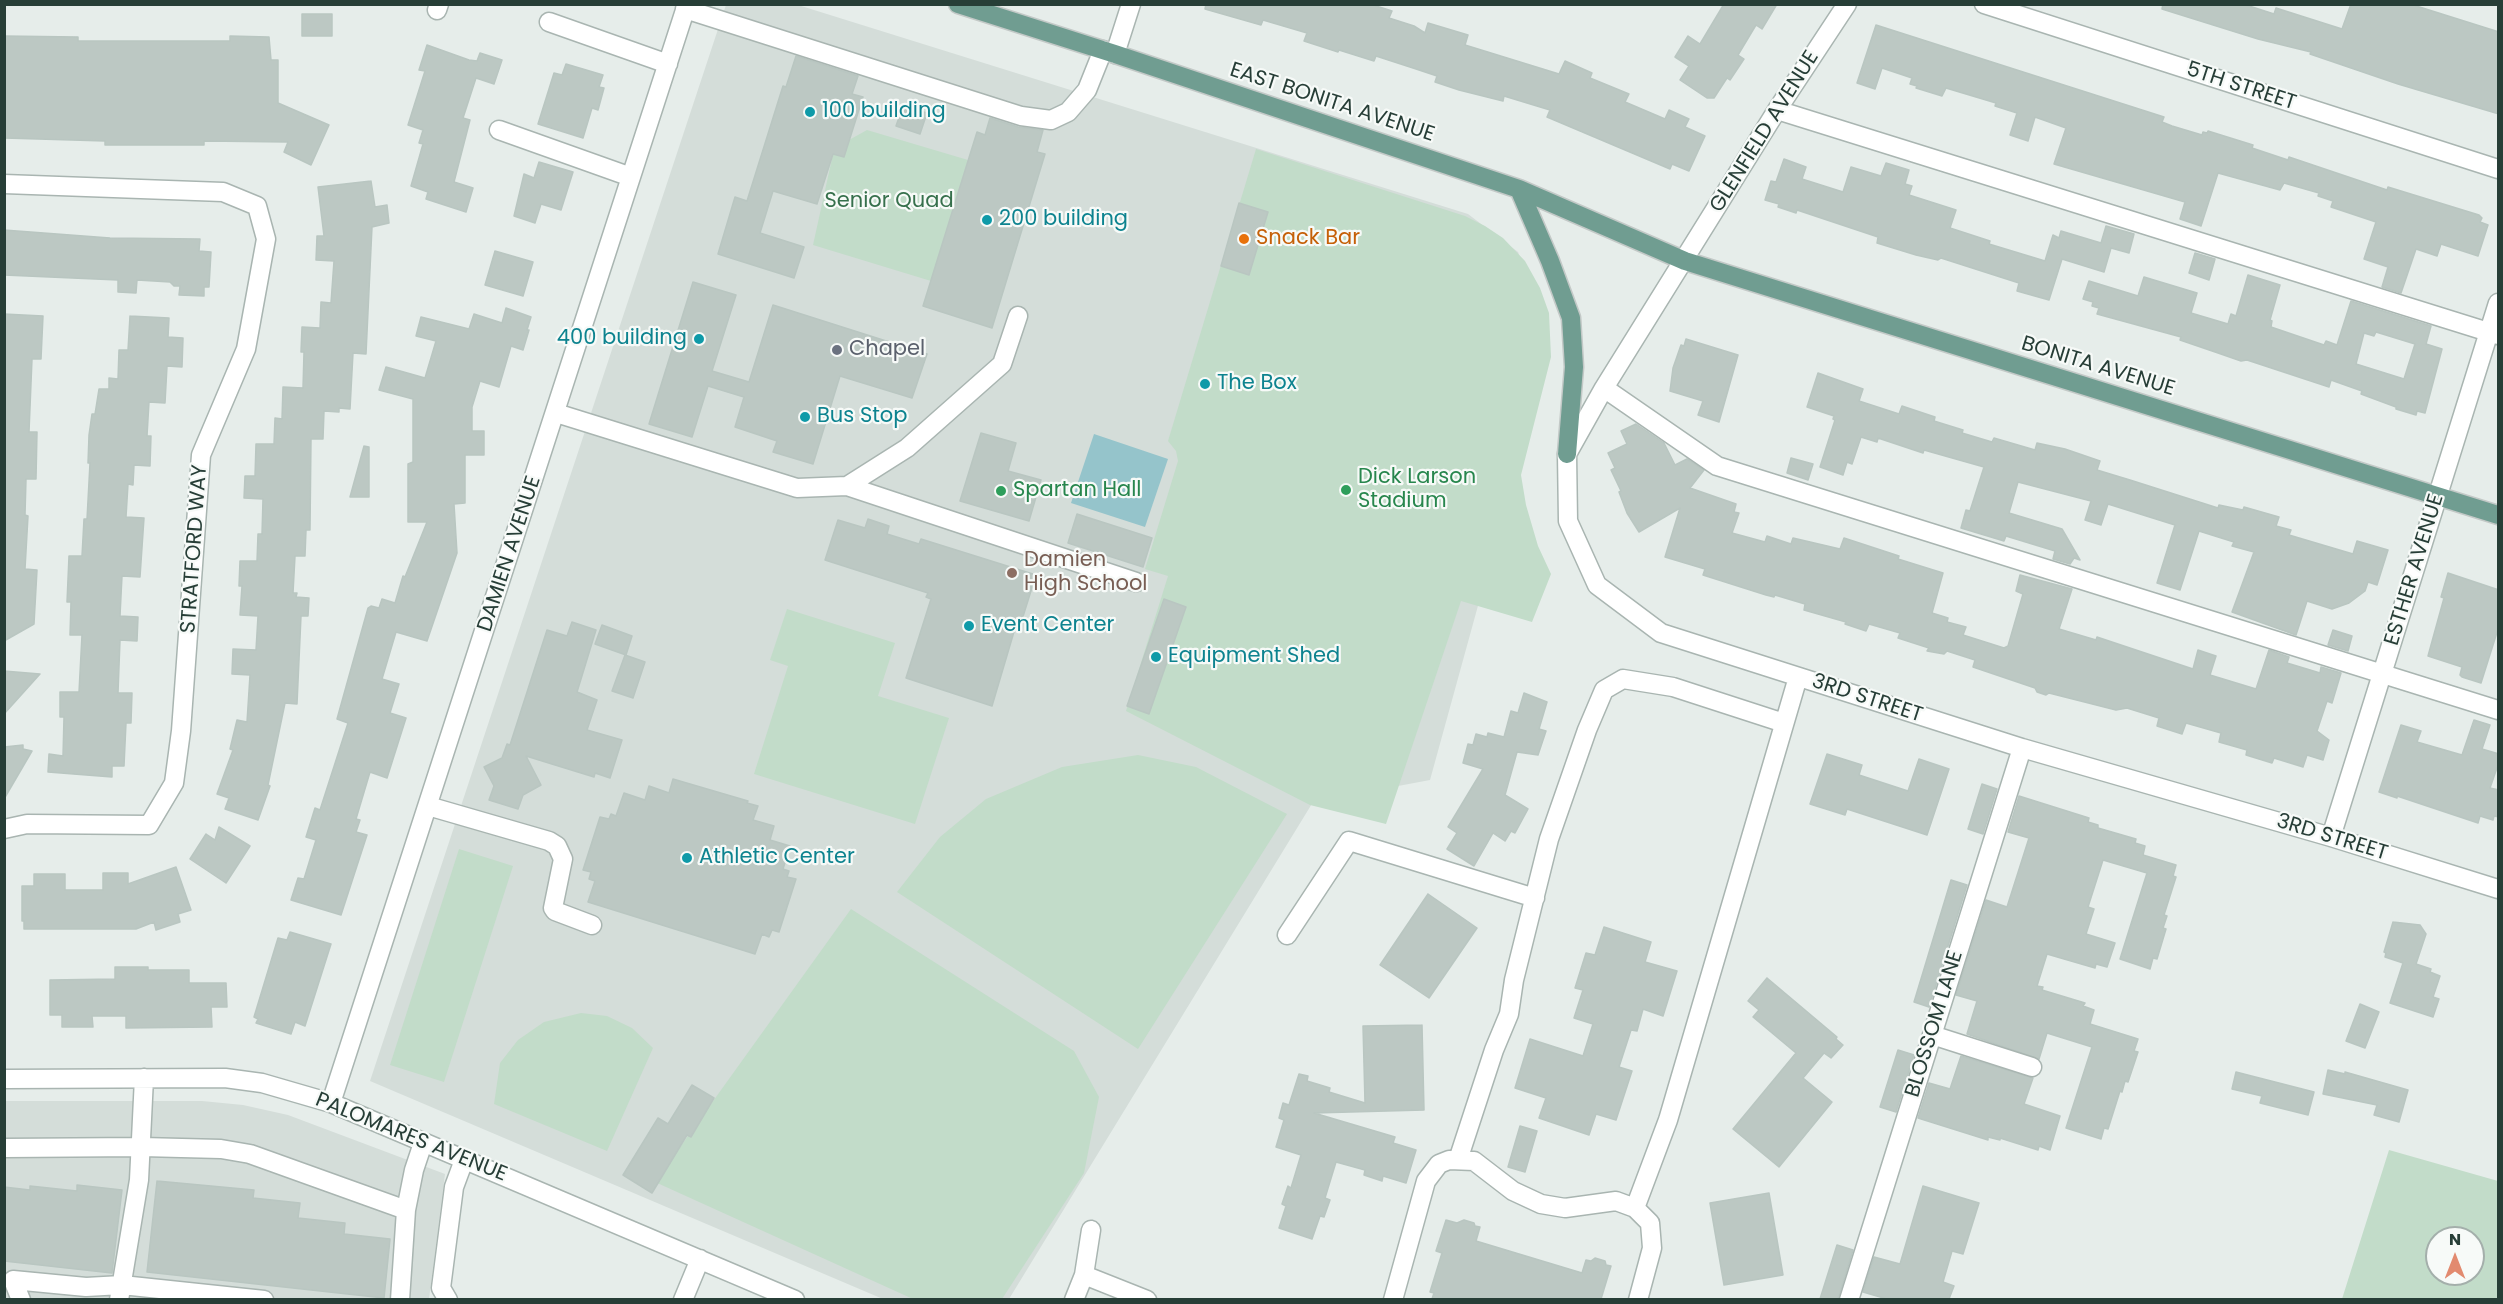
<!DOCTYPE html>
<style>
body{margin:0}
#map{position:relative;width:2503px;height:1304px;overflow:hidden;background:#e6edea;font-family:Poppins,sans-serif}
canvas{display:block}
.frame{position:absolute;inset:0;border:6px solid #273e37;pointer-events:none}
.north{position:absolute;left:2425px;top:1226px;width:60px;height:60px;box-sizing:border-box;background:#f7faf8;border:2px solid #a4afab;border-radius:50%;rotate:0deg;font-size:16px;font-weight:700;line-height:24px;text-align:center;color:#273e37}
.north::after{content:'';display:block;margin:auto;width:21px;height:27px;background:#e28a6f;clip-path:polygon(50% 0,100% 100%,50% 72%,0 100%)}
</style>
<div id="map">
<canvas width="2503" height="1304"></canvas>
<div class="frame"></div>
<div class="north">N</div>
</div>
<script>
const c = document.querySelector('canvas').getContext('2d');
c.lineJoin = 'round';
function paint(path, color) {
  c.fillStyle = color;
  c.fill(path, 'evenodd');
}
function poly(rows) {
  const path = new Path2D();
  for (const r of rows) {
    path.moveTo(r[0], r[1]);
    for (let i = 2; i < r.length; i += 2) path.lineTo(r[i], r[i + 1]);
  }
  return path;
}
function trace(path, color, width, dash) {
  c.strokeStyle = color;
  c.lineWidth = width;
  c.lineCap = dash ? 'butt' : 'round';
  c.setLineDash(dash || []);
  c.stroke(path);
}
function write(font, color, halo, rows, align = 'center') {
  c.font = font + ' Poppins,sans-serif';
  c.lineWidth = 4.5;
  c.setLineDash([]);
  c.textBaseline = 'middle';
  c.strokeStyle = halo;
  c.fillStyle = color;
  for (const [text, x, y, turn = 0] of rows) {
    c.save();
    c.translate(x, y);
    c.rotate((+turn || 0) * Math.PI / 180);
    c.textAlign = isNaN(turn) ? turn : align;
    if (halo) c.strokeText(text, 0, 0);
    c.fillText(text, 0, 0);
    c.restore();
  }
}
paint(poly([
 [726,5,798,5,1468,214,1518,252,1544,316,1544,366,1430,780,1313,802,1009,1299,883,1299,370,1081],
 [4,1101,202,1101,243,1105,288,1115,445,1174,429,1299,5,1299]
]), '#d4ddd9');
paint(poly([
 [867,130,968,160,931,281,813,245,833,154,849,140],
 [1256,149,1465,216,1485,226,1503,238,1525,261,1540,288,1549,313,1551,357,1521,475,1526,505,1538,546,1551,574,1532,622,1461,601,1386,824,1310,805,1126,711,1168,576,1145,569,1178,461,1176,451,1168,441],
 [787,609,895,643,878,696,949,718,915,824,754,774,788,666,770,660],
 [1138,755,1196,767,1287,814,1138,1049,897,892,940,837,986,799,1062,767],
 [459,849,513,866,444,1082,390,1065],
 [851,909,1074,1051,1099,1097,1084,1173,1002,1299,913,1299,655,1182],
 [581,1013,607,1016,632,1028,653,1048,607,1151,494,1104,500,1063,518,1040,544,1022],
 [2389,1150,2498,1181,2498,1299,2342,1299],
 [2437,1238,2473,1238,2473,1274,2437,1274]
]), '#c2dcc9');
paint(poly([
 [1094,434,1168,459,1145,527,1071,503]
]), '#95c4cb');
const building = poly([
 [1206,4,1370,4,1392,11,1389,18,1414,26,1425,33,1428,23,1468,35,1465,45,1559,74,1565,61,1592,73,1590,78,1629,94,1625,102,1665,119,1669,110,1689,119,1685,127,1705,136,1689,171,1672,164,1670,169,1547,117,1550,110,1504,96,1503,101,1459,90,1435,82,1437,76,1413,68,1376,56,1374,61,1339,50,1338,52,1304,41,1307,33,1263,20,1261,25,1205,9,1206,4],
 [1724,4,1777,4,1762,29,1756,25,1738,55,1744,59,1730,80,1727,78,1714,98,1707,98,1680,80,1689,66,1675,57,1688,36,1700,44,1724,4],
 [2163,4,2243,4,2274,14,2276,8,2342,29,2351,4,2410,4,2499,32,2499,114,2398,84,2310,54,2311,52,2258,39,2162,9,2163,4],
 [302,14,332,14,332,36,302,36,302,14],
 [1876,25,2164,117,2162,122,2172,126,2202,135,2203,132,2207,133,2208,131,2253,145,2252,148,2288,160,2289,157,2387,190,2388,187,2479,215,2482,218,2480,222,2488,225,2478,256,2441,244,2437,256,2416,249,2401,293,2382,287,2388,267,2364,259,2376,222,2331,207,2333,201,2318,196,2319,193,2284,183,2280,190,2218,173,2201,226,2180,219,2185,202,2054,164,2066,128,2035,117,2028,141,2010,135,2017,113,1995,106,1996,103,1946,88,1942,96,1916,88,1917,86,1910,84,1912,78,1882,68,1875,89,1857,83,1876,25],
 [4,36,78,37,78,41,230,41,230,36,269,37,271,60,278,60,278,103,329,125,311,165,284,152,288,142,204,141,204,145,105,145,105,141,4,138,4,36],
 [427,45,469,60,477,61,480,53,502,60,494,84,476,78,463,118,470,120,454,182,473,188,466,212,426,199,428,192,411,186,423,144,419,143,423,130,408,125,425,71,419,70,427,45],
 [796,56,858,76,852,94,863,97,844,157,833,154,817,204,773,191,760,233,804,247,794,278,718,254,735,197,747,201,783,86,786,87,796,56],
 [566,64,603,75,599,87,604,88,598,110,592,108,583,138,538,124,554,73,562,75,566,64],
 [903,106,927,113,920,134,896,126,903,106],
 [990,118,1018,127,1043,130,1037,152,1045,154,992,328,923,306,977,132,985,135,990,118],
 [1784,159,1806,167,1802,179,1843,192,1851,167,1881,176,1886,163,1909,170,1905,184,1912,186,1909,195,1956,210,1950,228,1990,241,1989,244,2045,261,2053,235,2059,238,2061,231,2101,243,2106,226,2134,234,2129,253,2111,248,2104,272,2062,259,2049,300,2017,291,2019,283,1941,258,1938,260,1916,255,1877,243,1878,237,1797,210,1796,213,1778,207,1779,204,1765,200,1771,181,1776,182,1784,159],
 [539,162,573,172,561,210,541,204,535,223,514,216,524,174,534,178,539,162],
 [371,181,375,207,387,205,389,223,372,227,366,354,353,353,350,409,339,408,339,412,324,411,323,439,311,439,310,530,306,530,305,556,295,556,293,593,297,593,296,597,309,598,308,616,301,616,297,704,285,703,268,785,270,786,258,820,225,809,229,798,217,794,233,750,230,749,237,720,247,722,250,675,232,674,233,649,256,650,258,616,240,615,242,586,239,586,240,561,257,561,258,534,262,534,263,499,244,498,245,476,255,476,256,444,274,444,275,418,282,419,283,387,303,388,304,352,301,352,302,327,320,328,321,302,331,303,334,261,316,260,317,236,324,236,318,187,371,181],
 [1239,203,1268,212,1249,275,1221,266,1239,203],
 [4,230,110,238,200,239,199,251,211,252,209,287,204,287,204,296,179,295,180,286,174,286,170,282,137,280,136,293,118,292,118,280,4,275,4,230],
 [495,251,533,262,523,296,485,285,495,251],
 [2195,253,2215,259,2209,280,2189,273,2195,253],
 [2248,275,2280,285,2270,320,2272,321,2271,327,2324,345,2326,341,2337,345,2351,301,2431,326,2426,344,2442,349,2425,413,2417,411,2416,415,2396,409,2396,407,2361,394,2362,391,2331,380,2329,387,2247,360,2241,361,2218,353,2180,340,2181,337,2097,314,2099,308,2092,306,2093,302,2083,299,2089,281,2138,296,2144,277,2197,293,2191,313,2228,324,2231,314,2236,316,2248,275],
 [2376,332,2415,344,2404,379,2356,364,2364,333,2374,336,2376,332],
 [693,282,736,295,712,371,749,382,773,305,927,354,912,398,840,376,813,464,773,452,777,441,735,427,744,397,708,386,692,437,649,424,693,282],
 [506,308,531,317,527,330,529,330,523,350,511,346,499,387,480,381,472,407,472,431,484,431,484,455,465,455,465,503,454,504,457,553,427,641,396,632,382,679,399,684,390,713,406,718,387,778,370,772,356,819,360,820,356,832,367,835,341,915,291,900,298,878,304,879,316,840,306,837,315,808,320,810,348,723,337,719,368,608,371,606,379,608,382,599,395,603,403,576,405,577,427,522,408,522,408,464,413,462,413,399,379,390,386,367,425,378,436,341,416,336,421,317,469,329,474,314,502,323,506,308],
 [4,314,43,316,41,359,32,359,29,432,37,432,36,479,26,479,25,515,28,516,25,569,37,570,34,624,4,641,4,314],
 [130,316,169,318,168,337,183,338,182,367,167,366,165,403,149,402,147,436,151,436,150,466,134,465,133,485,128,484,126,517,144,518,140,577,122,576,120,616,138,617,137,641,120,640,118,693,132,693,131,723,126,723,124,766,112,766,112,777,48,772,49,754,63,756,64,717,60,717,60,692,79,692,82,635,70,635,71,602,67,602,69,556,82,556,84,519,87,519,90,463,88,463,89,435,92,414,95,414,99,389,109,389,109,378,118,379,119,350,128,350,130,316],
 [1686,339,1738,355,1719,422,1698,415,1703,401,1670,391,1673,368,1681,345,1684,346,1686,339],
 [1818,373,1863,389,1859,401,1899,414,1902,406,1935,417,1934,421,1963,430,1962,433,1992,442,1994,438,2035,450,2037,443,2065,449,2100,461,2097,470,2130,480,2218,508,2219,505,2243,510,2244,507,2279,517,2276,526,2291,530,2289,535,2353,554,2357,541,2388,550,2377,585,2368,582,2365,591,2349,603,2332,609,2307,601,2296,635,2232,612,2254,552,2232,546,2234,542,2199,531,2180,590,2157,583,2175,525,2108,504,2101,525,2085,520,2091,501,2018,482,2009,513,2062,529,2080,560,2074,558,2070,564,2053,559,2055,551,2006,536,2004,541,1961,528,1966,510,1970,511,1984,467,1924,450,1923,453,1878,438,1877,442,1861,437,1852,464,1847,462,1843,475,1820,467,1835,420,1833,419,1834,416,1807,407,1818,373],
 [1636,424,1664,443,1675,465,1687,459,1704,470,1690,488,1736,504,1734,512,1739,513,1732,533,1765,542,1767,536,1791,544,1793,538,1840,549,1844,538,1899,556,1898,559,1943,573,1932,613,1948,618,1947,622,1966,627,1963,635,2004,648,2008,646,2023,594,2016,591,2020,575,2072,589,2059,629,2096,640,2097,637,2193,669,2198,650,2216,656,2210,675,2256,689,2269,650,2289,657,2287,663,2320,673,2321,667,2341,673,2332,703,2327,701,2317,731,2329,740,2323,760,2307,755,2303,767,2274,758,2272,763,2246,755,2247,750,2219,742,2221,733,2186,723,2182,734,2157,726,2159,718,2127,708,2116,710,2049,693,2046,695,2037,692,2035,688,1973,667,1975,660,1947,651,1944,654,1927,651,1929,648,1898,638,1900,633,1869,624,1866,631,1845,624,1846,622,1804,610,1805,604,1775,595,1774,597,1766,595,1703,575,1705,569,1665,557,1680,508,1639,532,1627,513,1619,492,1621,491,1611,470,1615,468,1608,453,1627,444,1621,431,1636,424],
 [981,433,1016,443,1008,471,1041,480,1029,521,960,501,981,433],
 [364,446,369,447,369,497,350,497,364,446],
 [1791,458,1813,464,1808,480,1787,473,1791,458],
 [1077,514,1152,538,1143,567,1068,543,1077,514],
 [868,519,889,526,887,534,919,544,921,539,1036,575,1020,626,1016,625,992,706,906,678,931,599,926,597,928,593,825,560,838,520,865,528,868,519],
 [2448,573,2499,590,2499,626,2481,683,2462,677,2460,675,2462,667,2428,656,2444,598,2441,597,2448,573],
 [1164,599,1186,607,1149,714,1127,706,1164,599],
 [572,622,596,630,577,692,597,700,587,730,622,740,610,778,595,773,594,777,526,756,541,785,523,795,518,809,489,800,494,786,484,767,502,758,507,744,510,745,547,630,567,636,572,622],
 [602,625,632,636,626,655,595,644,602,625],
 [2333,630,2352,636,2348,651,2328,645,2333,630],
 [625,655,645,662,633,698,612,691,625,655],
 [4,671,40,674,4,714,4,671],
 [1524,693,1547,702,1539,729,1546,731,1538,755,1517,752,1505,795,1528,809,1515,833,1511,831,1505,841,1493,833,1474,866,1447,849,1457,833,1448,827,1483,769,1463,763,1468,744,1473,745,1476,734,1487,737,1488,733,1504,737,1511,711,1518,713,1524,693],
 [2474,720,2490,725,2482,749,2499,754,2499,762,2490,788,2499,790,2499,817,2494,816,2493,820,2480,816,2478,823,2397,796,2397,798,2379,792,2401,725,2421,731,2417,742,2462,755,2474,720],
 [23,745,23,749,32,751,4,799,4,747,23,745],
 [1827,754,1862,765,1859,775,1908,791,1919,759,1949,769,1927,835,1847,809,1845,815,1810,804,1827,754],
 [673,779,748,801,747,803,758,806,753,820,774,826,770,840,790,846,783,869,789,871,787,877,796,879,779,932,772,930,769,937,762,934,755,954,588,902,595,881,589,879,591,872,583,870,600,817,609,819,611,814,616,816,624,793,645,800,649,786,669,793,673,779],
 [1982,784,1997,789,1983,834,1968,829,1982,784],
 [2019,796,2089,818,2088,822,2098,825,2098,828,2136,839,2135,843,2145,846,2143,855,2176,865,2173,876,2176,877,2164,915,2167,916,2163,928,2166,929,2157,959,2153,958,2150,969,2120,959,2147,873,2103,860,2088,907,2094,909,2086,934,2115,943,2107,967,2096,964,2095,968,2047,954,2037,986,2043,987,2042,990,2085,1003,2083,1006,2094,1010,2090,1024,2138,1039,2134,1051,2138,1052,2128,1082,2125,1081,2122,1092,2120,1091,2108,1129,2104,1128,2101,1139,2066,1128,2092,1047,2047,1033,2039,1059,1967,1034,1977,1001,1956,995,1986,900,2007,907,2029,838,2008,832,2019,796],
 [219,827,250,846,226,883,190,859,206,834,215,840,219,827],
 [176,867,191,910,178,914,180,922,156,930,154,922,136,929,24,929,24,921,22,921,22,886,34,886,34,874,65,874,65,890,103,890,103,873,128,873,128,884,176,867],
 [1951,880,1967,885,1929,1007,1914,1002,1951,880],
 [1428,894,1477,928,1429,998,1380,965,1428,894],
 [2393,922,2420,925,2426,934,2416,964,2431,969,2430,972,2440,976,2433,997,2439,999,2433,1017,2390,1003,2403,963,2385,957,2386,953,2384,952,2393,922],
 [1604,927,1651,942,1645,962,1677,971,1663,1016,1643,1009,1637,1031,1631,1030,1619,1067,1632,1071,1616,1120,1596,1114,1589,1135,1539,1118,1546,1098,1515,1088,1530,1039,1583,1056,1593,1024,1574,1018,1583,990,1575,988,1586,953,1595,955,1604,927],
 [290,932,331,944,305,1026,295,1022,291,1034,256,1023,258,1019,254,1017,278,938,287,940,290,932],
 [115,967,148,967,148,970,189,970,189,983,226,983,227,1007,211,1007,212,1027,126,1028,126,1016,92,1016,93,1027,62,1027,62,1015,50,1015,50,980,115,979,115,967],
 [1767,978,1837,1037,1836,1039,1843,1045,1831,1058,1824,1053,1803,1078,1832,1102,1779,1167,1733,1129,1796,1053,1753,1017,1759,1010,1748,1001,1767,978],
 [2360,1004,2379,1012,2365,1048,2346,1041,2360,1004],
 [1422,1025,1424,1110,1314,1113,1395,1137,1393,1143,1416,1150,1406,1183,1383,1176,1382,1181,1364,1175,1365,1170,1336,1162,1325,1198,1330,1200,1324,1217,1320,1216,1312,1239,1279,1228,1286,1206,1282,1204,1288,1186,1291,1188,1301,1155,1276,1147,1284,1120,1279,1118,1283,1103,1289,1105,1299,1074,1308,1076,1307,1081,1330,1088,1329,1092,1365,1103,1363,1026,1422,1025],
 [1898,1050,1914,1055,1896,1112,1880,1107,1898,1050],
 [1961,1056,2033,1078,2024,1104,2060,1116,2050,1150,2039,1146,2038,1150,2000,1138,2000,1140,1988,1137,1988,1140,1918,1118,1929,1083,1950,1089,1961,1056],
 [2328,1070,2345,1074,2345,1072,2408,1090,2399,1122,2374,1115,2377,1105,2323,1094,2328,1070],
 [2236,1072,2314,1092,2308,1115,2260,1103,2262,1096,2232,1089,2236,1072],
 [692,1085,714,1098,691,1137,687,1135,652,1193,623,1175,658,1118,668,1124,692,1085],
 [1520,1126,1537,1131,1525,1172,1508,1167,1520,1126],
 [157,1181,254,1190,253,1198,300,1203,298,1218,345,1223,344,1234,390,1239,384,1298,147,1272,157,1181],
 [77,1185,122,1190,112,1273,4,1261,4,1187,30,1190,30,1186,77,1191,77,1185],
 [1923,1186,1979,1203,1963,1254,1952,1251,1943,1282,1954,1286,1949,1299,1887,1299,1863,1292,1874,1257,1900,1264,1923,1186],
 [1769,1193,1783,1275,1724,1285,1710,1203,1769,1193],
 [1446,1220,1457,1223,1464,1220,1474,1223,1475,1226,1480,1227,1476,1241,1582,1273,1586,1260,1591,1261,1595,1258,1605,1261,1606,1265,1611,1266,1601,1299,1432,1299,1434,1293,1430,1292,1442,1253,1436,1251,1446,1220],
 [1837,1245,1853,1250,1838,1299,1820,1299,1837,1245]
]);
paint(building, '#bcc8c3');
trace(building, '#b9c6c1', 1.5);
const minor = poly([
 [1847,4,1777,110,1604,388,1567,454,1568,521,1597,585,1661,633,2022,748,2331,837,2498,889],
 [1984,4,2498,169],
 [685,9,1021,116,1051,120,1068,112,1087,90,1103,50],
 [437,10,439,4],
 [549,22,668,64],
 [1115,54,1131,4],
 [1777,110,2498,335],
 [499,130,631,177],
 [4,184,223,192,257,206,266,239,246,349,201,455,181,731,174,783,149,825,27,824,4,829],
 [1604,388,1717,466,2498,710],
 [556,413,797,488,847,486,1136,582],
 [847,486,907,448,1002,364,1018,316],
 [428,806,549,841,557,846,563,859,553,908,555,911,592,925],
 [2331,837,2498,303],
 [1287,935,1349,841,1535,898],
 [1932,1035,2032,1067],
 [4,1079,225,1078,262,1083,331,1103,795,1300],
 [331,1103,687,4],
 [4,1148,142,1147,221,1149,250,1154,406,1210,400,1300],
 [1458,1160,1494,1050,1509,1014,1514,980,1549,839,1587,730,1604,690,1623,679,1673,687,1784,723],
 [1635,1208,1668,1120,1798,677],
 [406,1210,414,1170,423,1143],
 [1084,1275,1147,1300],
 [21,1300,13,1280,86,1287,122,1285,264,1300],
 [119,1300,139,1180,144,1078],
 [448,1300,441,1288,454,1187,464,1160],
 [683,1300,700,1259],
 [1074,1300,1084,1275,1091,1230],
 [1393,1300,1426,1181,1439,1164,1449,1160,1474,1161,1513,1191,1541,1204,1565,1208,1616,1201,1635,1208,1650,1223,1652,1248,1638,1300],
 [1849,1300,2022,748]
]);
const major = poly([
 [958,4,1115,54,1519,189,1685,261,2498,515],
 [1519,189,1550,261,1571,318,1574,367,1567,454]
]);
trace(minor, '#a9b5b1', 21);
trace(major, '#c3c9c7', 21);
trace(minor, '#fff', 18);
trace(major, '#709d91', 18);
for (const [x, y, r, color] of [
 [810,112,6,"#0f9aa8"],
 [987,220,6,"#0f9aa8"],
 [1244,239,6,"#e8710a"],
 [699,339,6,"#0f9aa8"],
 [837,350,6,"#6b7280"],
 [1205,384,6,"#0f9aa8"],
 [805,417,6,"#0f9aa8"],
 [1346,490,6,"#2e9e5b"],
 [1001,491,6,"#2e9e5b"],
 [1012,573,6,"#8d6e63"],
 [969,626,6,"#0f9aa8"],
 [1156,657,6,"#0f9aa8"],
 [687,858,6,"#0f9aa8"]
]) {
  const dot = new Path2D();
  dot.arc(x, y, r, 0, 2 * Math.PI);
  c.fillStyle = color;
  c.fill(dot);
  trace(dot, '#f7faf8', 2);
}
write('21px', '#273e37', '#f7faf8', [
 ["5TH STREET",2241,87,18],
 ["EAST BONITA AVENUE",1332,103,18],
 ["GLENFIELD AVENUE",1765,132,-58],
 ["BONITA AVENUE",2098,367,17],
 ["STRATFORD WAY",195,549,-86],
 ["DAMIEN AVENUE",510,554,-72],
 ["ESTHER AVENUE",2415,570,-73],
 ["3RD STREET",1867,699,18],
 ["3RD STREET",2332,838,17],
 ["BLOSSOM LANE",1935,1024,-73],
 ["PALOMARES AVENUE",411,1138,22]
]);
write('21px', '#0d838f', '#f7faf8', [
 ["100 building",822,112],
 ["200 building",999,220],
 ["400 building",687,339,"right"],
 ["The Box",1217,384],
 ["Bus Stop",817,417],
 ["Event Center",981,626],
 ["Equipment Shed",1168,657],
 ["Athletic Center",699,858]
], 'left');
write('21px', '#36704c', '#f7faf8', [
 ["Senior Quad",889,202]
]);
write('21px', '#c56008', '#f7faf8', [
 ["Snack Bar",1256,239]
], 'left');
write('21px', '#5b616d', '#f7faf8', [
 ["Chapel",849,350]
], 'left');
write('21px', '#27864d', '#f7faf8', [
 ["Dick Larson",1358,478],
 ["Stadium",1358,502],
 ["Spartan Hall",1013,491]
], 'left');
write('21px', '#785e54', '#f7faf8', [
 ["Damien",1024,561],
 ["High School",1024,585]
], 'left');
</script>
